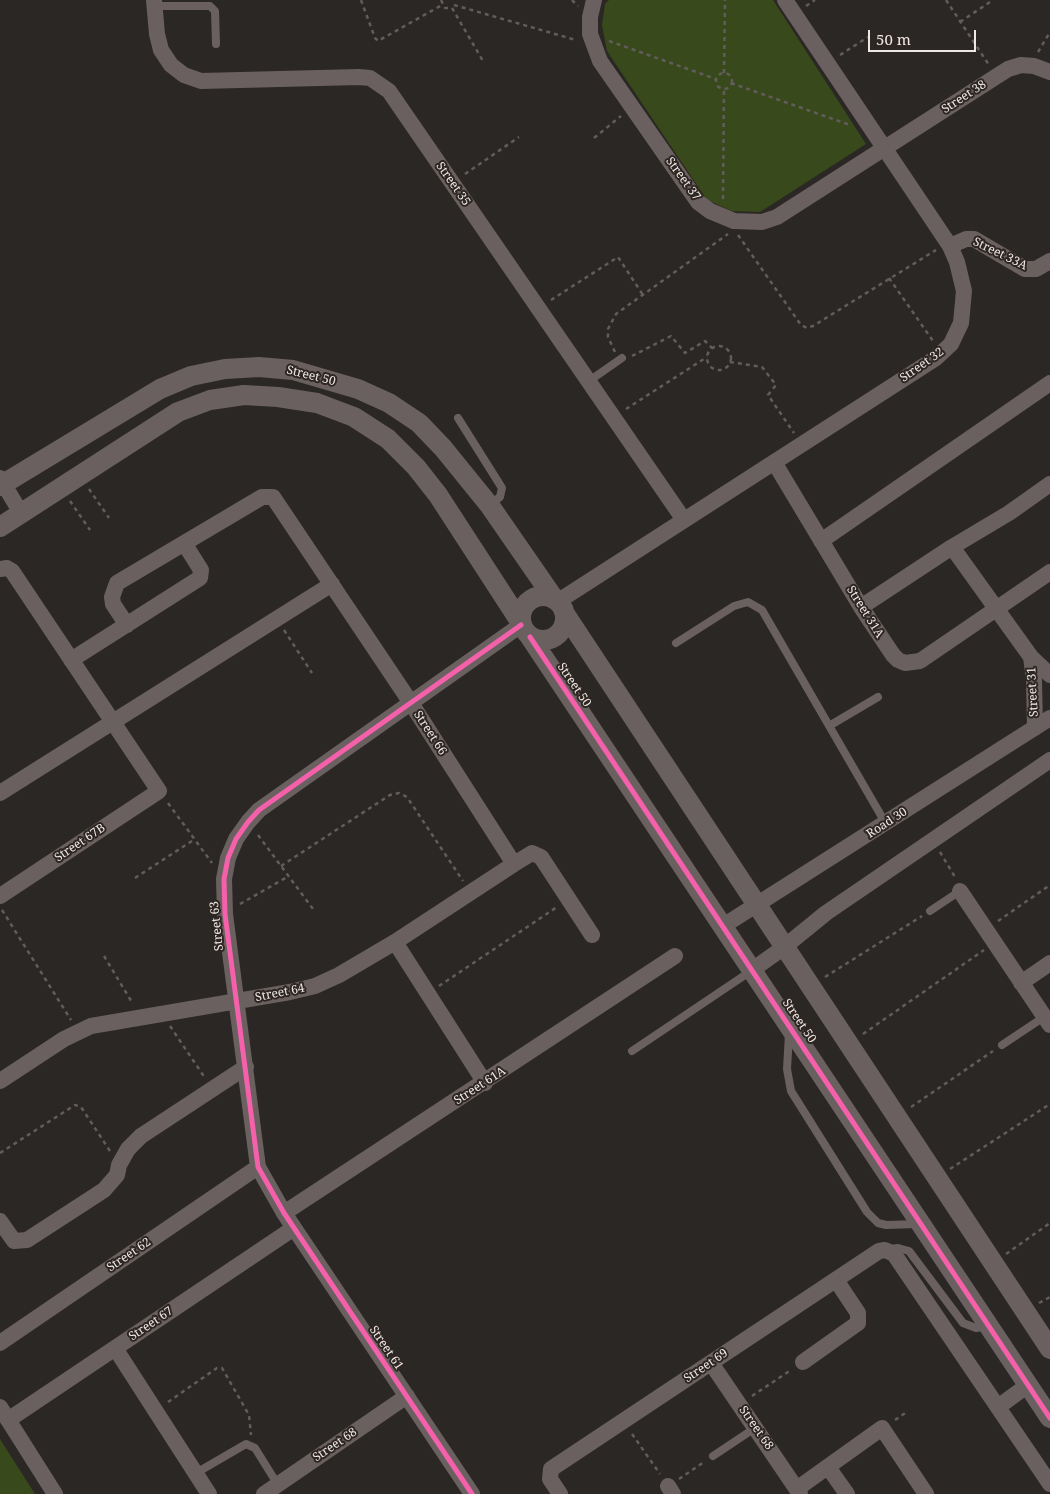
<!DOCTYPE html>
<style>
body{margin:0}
#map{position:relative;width:1050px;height:1494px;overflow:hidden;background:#2b2725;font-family:"Noto Serif",serif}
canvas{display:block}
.scale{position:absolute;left:868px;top:30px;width:108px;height:22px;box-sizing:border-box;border:2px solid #ede8e5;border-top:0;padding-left:6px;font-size:15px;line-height:18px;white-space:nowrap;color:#ede8e5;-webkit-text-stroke:4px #2e2622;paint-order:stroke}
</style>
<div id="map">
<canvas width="1050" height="1494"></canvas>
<div class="scale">50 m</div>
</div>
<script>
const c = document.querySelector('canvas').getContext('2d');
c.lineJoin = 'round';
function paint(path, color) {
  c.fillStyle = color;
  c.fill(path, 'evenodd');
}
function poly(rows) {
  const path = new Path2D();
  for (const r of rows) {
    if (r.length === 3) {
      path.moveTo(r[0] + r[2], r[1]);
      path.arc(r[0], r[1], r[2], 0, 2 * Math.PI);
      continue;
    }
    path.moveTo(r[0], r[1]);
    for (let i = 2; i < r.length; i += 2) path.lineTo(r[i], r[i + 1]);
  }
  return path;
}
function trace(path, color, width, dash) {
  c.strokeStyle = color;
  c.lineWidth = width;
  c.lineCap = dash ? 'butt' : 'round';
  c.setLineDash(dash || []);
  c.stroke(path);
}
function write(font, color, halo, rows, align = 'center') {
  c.font = font + ' "Noto Serif",serif';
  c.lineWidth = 4;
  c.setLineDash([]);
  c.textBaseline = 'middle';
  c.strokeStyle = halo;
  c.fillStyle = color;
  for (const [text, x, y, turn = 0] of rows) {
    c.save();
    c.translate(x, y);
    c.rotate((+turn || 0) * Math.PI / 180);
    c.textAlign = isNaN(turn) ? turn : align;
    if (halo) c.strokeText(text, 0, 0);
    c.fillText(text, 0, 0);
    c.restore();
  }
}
paint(poly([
 [609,0,773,0,866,144,760,212,732,211,707,200,607,51,602,25,605,4],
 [0,1439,35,1494,0,1494]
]), '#384a1b');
trace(poly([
 [361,0,375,38,378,41,442,5],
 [441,0,445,8,452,8],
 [572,0,578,6],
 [946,0,989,65],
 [454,5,576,40],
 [806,6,815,0],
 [452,8,483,61],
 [960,22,993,0],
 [609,41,716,79],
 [1038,52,1050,32],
 [840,55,868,37],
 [724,73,725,0],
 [724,81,8],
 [731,83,850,125],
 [594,138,621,116],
 [465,174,519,137],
 [723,199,724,88],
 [738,235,801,325,807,328,813,326,936,250],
 [889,278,933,341],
 [551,300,618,257,643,295],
 [719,358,12],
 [615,352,608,337,608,329,616,314,728,234],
 [632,356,671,336,685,353,705,341,712,348],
 [730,362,762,367,776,385,768,395,794,433],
 [626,409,707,357],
 [89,489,109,518],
 [70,501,90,530],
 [284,630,312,673],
 [168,803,212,863],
 [258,835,313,909],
 [940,852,955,877],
 [281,866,390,795,399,793,407,797,463,881],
 [135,878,195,839],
 [240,904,289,876],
 [2,910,71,1020],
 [998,921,1050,885],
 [104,956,133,1004],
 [825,977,922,916],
 [439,986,557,907],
 [170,1026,205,1078],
 [863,1034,984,950],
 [911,1107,993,1051],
 [0,1153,75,1105,81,1107,110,1151],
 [950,1169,1050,1104],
 [1006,1254,1050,1223],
 [1039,1303,1050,1297],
 [752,1396,791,1370],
 [168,1402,217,1368,222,1368,249,1415,251,1435],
 [895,1420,908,1411],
 [632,1434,660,1474],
 [679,1479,704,1462]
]), '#625d5c', 2.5, [4, 4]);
trace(poly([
 [155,6,210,6,215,11,216,44],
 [589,381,622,358],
 [458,418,502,488,500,497,491,504],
 [676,643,734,606,748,602,762,610,886,824],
 [829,726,878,697],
 [930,911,960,891],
 [789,1034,787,1069,791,1091,867,1212,878,1223,886,1225,918,1224],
 [1002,1045,1044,1017],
 [632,1051,751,971],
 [891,1249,898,1248,909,1251,963,1323,976,1328,988,1326],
 [713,1456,755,1428],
 [196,1473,246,1444,255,1448,278,1485]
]), '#6a6060', 8);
trace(poly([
 [154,0,157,34,161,50,171,65,184,75,201,81,359,77,370,78,389,91,684,520],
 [594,0,590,17,590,34,600,61,698,202,710,211,734,221,762,222,777,217,1008,69,1021,65,1034,66,1050,72],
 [950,246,966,239,974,239,1025,269,1036,269,1050,261],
 [774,462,861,607,893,655,898,660,905,663,920,661,1050,572],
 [0,478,21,513],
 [821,541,1050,383],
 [952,547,1031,657,1050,675],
 [0,569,7,568,12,571,159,791,0,896],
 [557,602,936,358,951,344,961,323,964,291,957,262,950,246,785,0],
 [861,607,952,547,1009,513,1050,484],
 [127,625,113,604,112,597,117,583,262,497,273,497,411,703,514,864,532,853,541,857,592,935],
 [1031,657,1034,680,1035,728],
 [71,660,200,578,201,570,184,543],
 [0,793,332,584],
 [960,891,1050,1025],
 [723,926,1050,718],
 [395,942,485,1083],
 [752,970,783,948,826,913,1050,760],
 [1021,983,1050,963],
 [0,1081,64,1039,91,1026,290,992,315,986,339,975,395,942,514,864],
 [284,1213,675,956],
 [0,1221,14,1241,27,1240,104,1190,117,1175,119,1165,128,1149,141,1136,246,1067],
 [0,1343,258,1167],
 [115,1348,209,1494],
 [803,1362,858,1323,858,1313,836,1280],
 [711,1363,800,1494],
 [0,1407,55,1494],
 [998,1407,1028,1385],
 [8,1420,294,1228],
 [828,1467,847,1494],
 [668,1486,673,1494],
 [798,1488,882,1428,926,1494],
 [264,1494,407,1396],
 [472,1494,284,1213,258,1167,225,914,224,879,228,858,236,839,248,822,259,810,521,625],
 [560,1494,550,1479,551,1469,879,1251,885,1250,894,1254,1050,1484]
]), '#6a6060', 16);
trace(poly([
 [0,486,160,389,191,376,225,369,259,367,293,370,358,389,389,403,419,423,443,448,490,506,555,600],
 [0,527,178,412,210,400,244,395,278,397,317,403,354,417,388,439,416,467,438,495,521,623],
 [543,618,22],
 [565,614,1050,1349],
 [530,637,1050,1418]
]), '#6a6060', 20);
trace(poly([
 [530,637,1050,1418],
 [472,1494,284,1213,258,1167,225,914,224,879,228,858,236,839,248,822,259,810,521,625]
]), '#f560ab', 5);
write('12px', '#ede8e5', '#2e2622', [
 ["Street 38",964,97,-33],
 ["Street 37",683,179,54],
 ["Street 35",453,184,55],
 ["Street 33A",1000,254,26],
 ["Street 32",922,365,-35],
 ["Street 50",311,376,14],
 ["Street 31A",865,612,58],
 ["Street 50",574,685,56],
 ["Street 31",1033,692,-93],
 ["Street 66",430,733,57],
 ["Road 30",887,823,-33],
 ["Street 67B",80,843,-34],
 ["Street 63",217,926,-96],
 ["Street 64",280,993,-11],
 ["Street 50",799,1021,56],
 ["Street 61A",480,1086,-33],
 ["Street 62",129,1255,-34],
 ["Street 67",151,1324,-34],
 ["Street 61",386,1348,56],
 ["Street 69",706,1366,-34],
 ["Street 68",756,1428,55],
 ["Street 68",335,1445,-34]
]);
</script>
